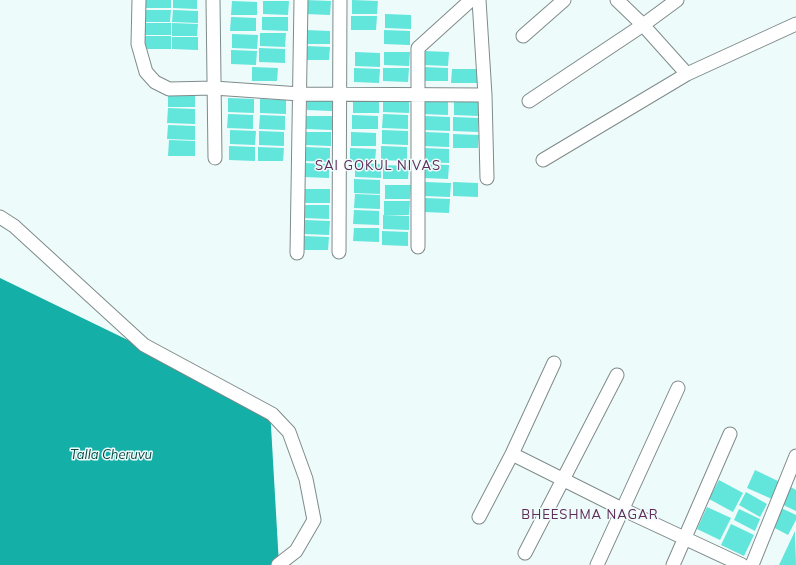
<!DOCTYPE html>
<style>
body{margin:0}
canvas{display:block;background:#edfbfa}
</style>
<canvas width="796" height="565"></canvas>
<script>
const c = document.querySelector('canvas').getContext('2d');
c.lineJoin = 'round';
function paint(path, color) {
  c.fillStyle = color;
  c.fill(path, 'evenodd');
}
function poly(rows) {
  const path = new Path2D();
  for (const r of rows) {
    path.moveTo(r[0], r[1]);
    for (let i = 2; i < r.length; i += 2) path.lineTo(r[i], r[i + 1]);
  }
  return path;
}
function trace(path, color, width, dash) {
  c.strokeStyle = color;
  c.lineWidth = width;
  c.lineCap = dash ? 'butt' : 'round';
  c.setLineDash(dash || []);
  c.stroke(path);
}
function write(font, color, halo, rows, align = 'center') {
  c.font = font + ' Mulish,sans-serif';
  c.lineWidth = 3;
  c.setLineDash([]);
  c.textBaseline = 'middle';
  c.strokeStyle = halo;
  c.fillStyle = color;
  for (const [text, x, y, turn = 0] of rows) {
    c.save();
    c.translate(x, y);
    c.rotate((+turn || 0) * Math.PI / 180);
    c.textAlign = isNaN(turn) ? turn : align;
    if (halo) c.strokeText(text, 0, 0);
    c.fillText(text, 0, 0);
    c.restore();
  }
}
paint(poly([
 [0,278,270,409,279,565,0,565]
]), '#14afa7');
paint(poly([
 [146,0,171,0,171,8,146,8],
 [173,0,197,0,197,9,173,8],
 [305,0,331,1,330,15,305,14],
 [352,0,378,1,377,14,352,14],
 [232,1,257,2,257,15,231,15],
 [263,1,289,1,288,15,263,14],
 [145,10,171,10,170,22,145,22],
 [173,10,198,11,198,23,172,22],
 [385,14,411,15,411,29,385,28],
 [351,16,377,16,376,30,351,30],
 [231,17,256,18,256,31,230,31],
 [262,17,288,17,288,31,262,30],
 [144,23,171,23,171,35,144,35],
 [172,23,198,24,197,36,172,36],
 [305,30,330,31,330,44,305,44],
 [384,30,410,31,410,45,384,44],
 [260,33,286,33,285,47,260,46],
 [232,34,258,35,257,49,232,48],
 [144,36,171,36,171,49,144,49],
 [172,37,198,37,198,50,172,49],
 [304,46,330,47,329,60,304,60],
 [259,48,285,49,285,63,259,62],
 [231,50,257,51,256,65,231,64],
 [423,51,449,52,448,66,423,65],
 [355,52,380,53,380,67,355,66],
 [384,52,410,52,409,66,384,65],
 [252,67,278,68,277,81,252,81],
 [422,67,448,68,448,81,422,81],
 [354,68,380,69,379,83,354,82],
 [383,68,409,68,408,82,383,81],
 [452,69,477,69,477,83,451,83],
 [168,91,195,91,195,107,168,107],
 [307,96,333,97,332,111,307,110],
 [228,98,254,99,254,113,228,112],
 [383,98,409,99,409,113,383,112],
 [260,99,286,100,286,114,260,113],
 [353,99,379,100,379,113,353,113],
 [422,100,448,101,448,115,422,114],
 [454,101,480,102,479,116,454,115],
 [168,108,195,109,195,124,167,123],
 [228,114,253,115,253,129,227,128],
 [383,114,408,115,408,129,382,128],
 [260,115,285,116,285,130,259,129],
 [352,115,378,116,378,129,352,129],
 [306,116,332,116,332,130,306,129],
 [424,116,450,117,450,131,424,130],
 [453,117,479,118,478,132,453,131],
 [168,125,195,126,195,140,167,139],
 [230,130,256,131,255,145,230,144],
 [382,130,408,131,408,145,382,144],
 [259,131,284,132,284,146,259,145],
 [305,132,331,132,331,146,305,145],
 [351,132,376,133,376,146,351,146],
 [424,132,449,133,449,147,423,146],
 [453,134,479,135,478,148,453,148],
 [169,140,195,141,195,156,168,156],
 [229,146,255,147,255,161,229,160],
 [381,146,407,147,407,161,381,160],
 [258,147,284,148,283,161,258,161],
 [305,147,330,148,330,162,304,161],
 [350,148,376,149,375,162,350,162],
 [424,148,449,149,449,163,424,162],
 [304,163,329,164,329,178,303,177],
 [355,163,381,164,381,178,355,177],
 [423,164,449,165,448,179,423,178],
 [383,165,409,166,408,179,383,179],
 [354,179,380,180,380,194,354,193],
 [425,182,451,183,450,197,425,196],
 [453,182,478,183,478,197,453,196],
 [385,185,411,185,410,199,385,199],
 [304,189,330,189,330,203,304,203],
 [355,194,380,195,380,209,354,208],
 [424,198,450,199,449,213,424,212],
 [384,201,410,201,409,215,384,215],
 [303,205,329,205,329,219,303,218],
 [354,210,379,211,379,225,353,224],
 [383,215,409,216,409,230,383,229],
 [304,220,330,221,329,235,304,234],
 [354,228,379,228,379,242,353,241],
 [382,231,408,232,408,246,382,245],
 [303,236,329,237,328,250,303,250],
 [755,470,780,482,772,499,747,488],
 [719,480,743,493,733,512,709,499],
 [787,485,796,490,796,511,779,503],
 [746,492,767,504,760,517,739,505],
 [707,507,731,518,720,540,697,529],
 [779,507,796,515,796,520,788,535,771,526],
 [739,509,760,519,755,531,734,520],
 [731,524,754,535,744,556,721,545],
 [795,531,796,565,779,565]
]), '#62e5db');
const minor = poly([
 [139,0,138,44,146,72,155,82,169,89,214,88,300,94,485,95],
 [213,0,215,158],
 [479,0,485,95,487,178],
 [617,0,643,25,687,74],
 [523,36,564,0],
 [529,101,643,25,677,0],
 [543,160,687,74,796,24],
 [0,217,14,226,144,345,272,414,289,432,306,479,314,520,296,551,278,565],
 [418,247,418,48,471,0],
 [339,252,340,0],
 [297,253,301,0],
 [512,454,554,363],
 [479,517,512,454,622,509,742,565],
 [525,553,617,375],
 [597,565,678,388],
 [673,565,730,434],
 [752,565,796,456]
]);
trace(minor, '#7f8b8a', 15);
trace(minor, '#fff', 13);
c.letterSpacing = '1px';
write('13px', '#5f2a58', '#edfbfa', [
 ["SAI GOKUL NIVAS",378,166],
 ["BHEESHMA NAGAR",590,515]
]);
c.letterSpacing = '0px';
write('italic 13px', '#084642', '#edfbfa', [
 ["Talla Cheruvu",111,455]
]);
</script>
